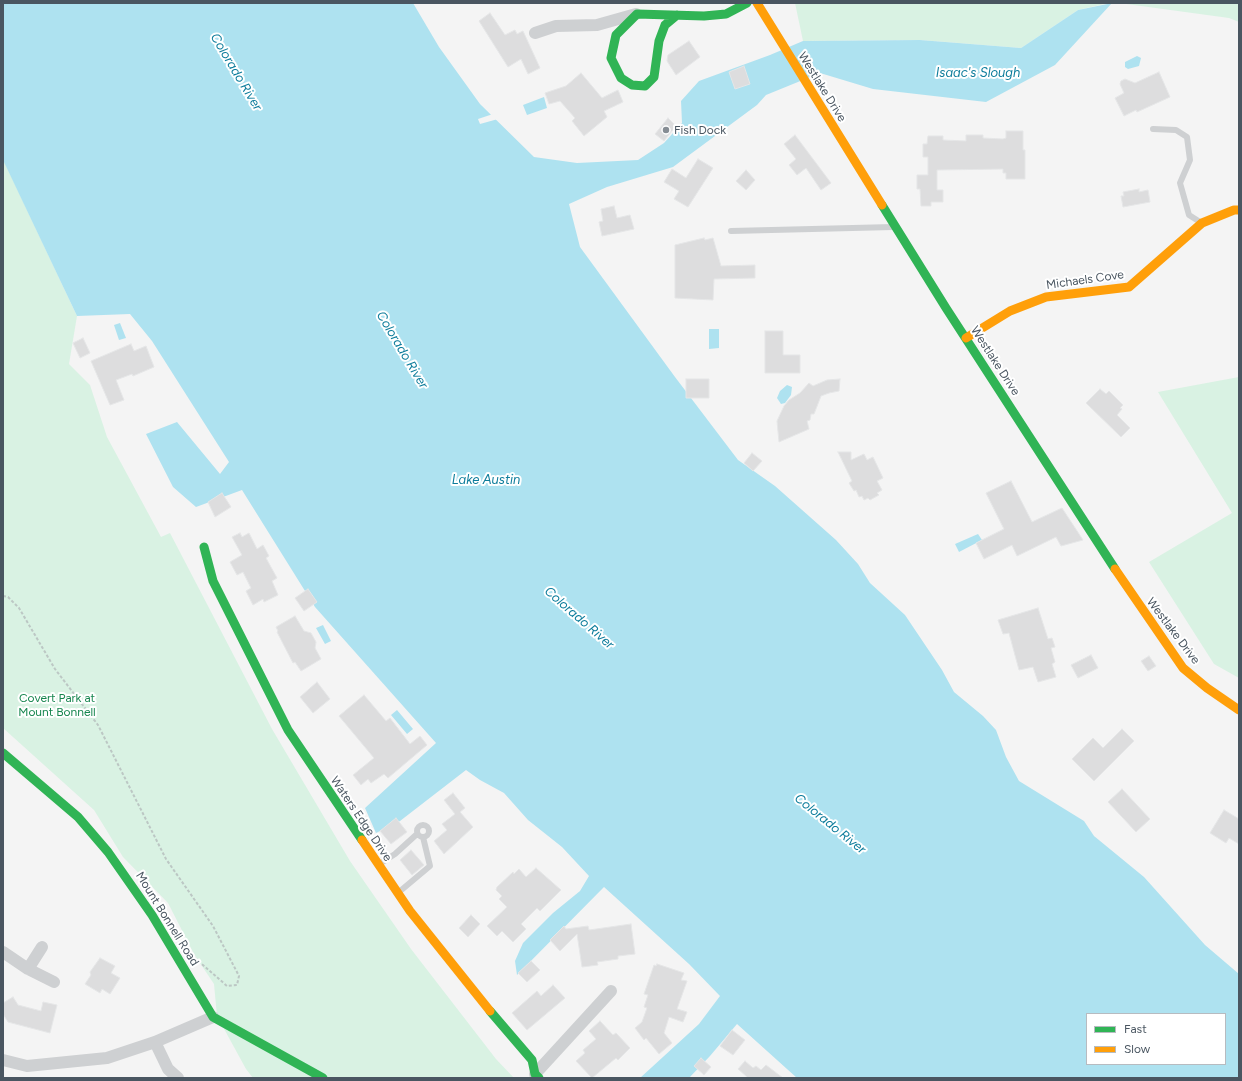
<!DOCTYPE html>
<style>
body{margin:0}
#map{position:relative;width:1242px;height:1081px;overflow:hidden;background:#f4f4f4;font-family:Figtree,sans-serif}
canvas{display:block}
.frame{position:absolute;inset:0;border:4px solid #4a5661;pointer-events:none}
.legend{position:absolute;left:1086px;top:1013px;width:140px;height:52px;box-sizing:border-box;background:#fff;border:1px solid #b7bbc0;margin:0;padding:5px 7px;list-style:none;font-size:12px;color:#4a5661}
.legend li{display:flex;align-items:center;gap:8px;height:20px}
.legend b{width:20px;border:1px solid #b7bbc0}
</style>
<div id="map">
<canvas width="1242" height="1081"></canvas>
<div class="frame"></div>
<ul class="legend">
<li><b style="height:5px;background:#30b455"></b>Fast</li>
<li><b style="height:5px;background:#ff9f0a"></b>Slow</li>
</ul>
</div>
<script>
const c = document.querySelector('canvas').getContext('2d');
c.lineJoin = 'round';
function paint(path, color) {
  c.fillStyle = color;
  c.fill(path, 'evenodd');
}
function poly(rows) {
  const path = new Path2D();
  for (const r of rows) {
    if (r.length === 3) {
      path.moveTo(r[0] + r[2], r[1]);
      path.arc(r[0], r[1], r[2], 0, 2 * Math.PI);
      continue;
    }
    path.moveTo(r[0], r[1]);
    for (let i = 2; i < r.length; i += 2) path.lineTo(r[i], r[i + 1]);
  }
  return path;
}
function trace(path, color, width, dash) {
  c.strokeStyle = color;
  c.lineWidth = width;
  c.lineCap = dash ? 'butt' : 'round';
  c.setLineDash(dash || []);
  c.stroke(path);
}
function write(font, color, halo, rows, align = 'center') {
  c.font = font + ' Figtree,sans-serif';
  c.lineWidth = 4;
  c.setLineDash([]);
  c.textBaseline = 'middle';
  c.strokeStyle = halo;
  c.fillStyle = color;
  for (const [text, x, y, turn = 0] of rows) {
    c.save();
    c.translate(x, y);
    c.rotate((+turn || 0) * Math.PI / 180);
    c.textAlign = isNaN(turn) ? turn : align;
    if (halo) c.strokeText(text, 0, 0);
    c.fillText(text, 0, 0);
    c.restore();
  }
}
paint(poly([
 [795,3,1109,3,1078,10,1021,48,920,40,803,41],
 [1119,3,1239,3,1239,22,1229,18],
 [3,159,77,316,69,364,90,385,107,437,161,537,170,533,272,729,350,861,411,949,496,1059,514,1078,253,1078,246,1069,217,1016,214,984,194,954,168,903,123,857,94,810,3,728],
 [1239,377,1239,678,1214,664,1149,562,1232,513,1158,392]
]), '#d9f2e3');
paint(poly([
 [3,3,413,3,439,47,480,104,534,157,577,163,638,160,664,143,682,123,681,101,699,81,770,55,803,41,920,40,1021,48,1078,10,1112,3,1055,65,986,102,873,89,820,73,766,95,757,105,673,167,607,187,569,204,580,247,675,377,738,460,775,486,836,540,858,564,870,583,905,615,942,670,954,692,983,716,996,730,1006,757,1019,781,1084,821,1094,836,1144,877,1205,945,1239,974,1239,1078,797,1078,737,1024,710,1056,689,1078,640,1078,699,1024,720,996,689,964,604,887,517,975,515,961,523,943,553,913,580,891,589,876,562,847,528,820,504,793,480,780,466,770,400,821,376,833,365,808,436,743,315,607,242,490,196,507,173,487,146,434,177,422,220,474,229,462,152,341,130,314,77,316,3,160],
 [1087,1014,1225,1014,1225,1064,1087,1064],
 [1137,56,1141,58,1139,66,1128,69,1125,67,1125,62],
 [544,97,547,108,527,115,523,105],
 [120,323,126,338,119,340,114,325],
 [709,329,719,329,719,348,709,349],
 [787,385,792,387,791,395,785,403,781,404,777,398,780,391],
 [978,534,982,540,959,552,955,544],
 [323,625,331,641,325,644,316,628],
 [397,710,413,729,407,734,391,715]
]), '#aee2f0');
paint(poly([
 [493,114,498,119,480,124,478,119]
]), '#f4f4f4');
const building = poly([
 [490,13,505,35,515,30,517,34,523,31,540,68,528,74,521,59,508,67,479,21,490,13],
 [689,41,700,57,676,75,667,61,668,55,689,41],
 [744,66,750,84,735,89,729,72,744,66],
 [1159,72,1170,97,1137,112,1136,110,1124,116,1115,98,1124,93,1120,84,1121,81,1125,79,1135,83,1159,72],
 [581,73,602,98,618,90,623,102,604,111,607,117,584,136,572,121,575,118,560,101,549,104,545,93,566,86,581,73],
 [668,118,676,126,664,141,655,134,668,118],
 [1006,131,1023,131,1023,150,1025,150,1025,179,1006,179,1006,173,1003,173,1003,169,937,170,937,190,943,190,943,202,931,202,931,206,921,206,920,189,917,189,917,175,928,175,928,157,923,157,923,144,927,144,928,136,943,136,943,140,966,141,966,135,983,135,983,138,1003,139,1006,138,1006,131],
 [795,135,831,183,821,190,806,168,797,175,789,165,796,159,784,144,795,135],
 [698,159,713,168,688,207,674,199,679,191,664,182,672,169,686,178,698,159],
 [746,170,755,180,746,190,736,181,746,170],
 [1139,189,1139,192,1148,190,1150,202,1123,207,1121,196,1124,196,1123,192,1139,189],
 [614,206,617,218,630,215,634,229,602,236,599,222,603,221,601,209,614,206],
 [704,238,705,240,713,238,721,266,755,265,755,278,714,279,713,300,675,298,675,245,704,238],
 [765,331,783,331,783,355,800,355,800,373,765,373,765,331],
 [83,338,90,353,80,358,73,343,83,338],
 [131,344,134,351,146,346,154,367,133,376,132,374,116,380,124,400,110,405,91,361,131,344],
 [686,379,709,379,709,398,686,398,686,379],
 [840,379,839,391,829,393,821,396,814,414,811,414,810,420,807,421,809,429,779,442,777,421,784,406,789,400,800,393,809,383,813,386,827,380,840,379],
 [1100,389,1106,394,1109,391,1123,405,1120,408,1122,409,1117,415,1130,428,1121,437,1086,403,1100,389],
 [838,452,851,452,851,460,864,454,867,460,873,457,883,478,877,481,882,490,877,493,879,495,870,500,868,498,864,500,862,496,859,497,856,490,854,491,849,483,852,481,838,452],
 [752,453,762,461,753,471,744,463,752,453],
 [1011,481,1032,522,1062,508,1083,540,1061,546,1056,537,1017,556,1012,545,984,559,976,543,1004,529,986,493,1011,481],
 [222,493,231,507,215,517,208,502,222,493],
 [240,533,242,537,249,533,257,549,263,545,269,556,266,558,277,578,272,581,278,595,264,602,263,599,253,605,246,591,251,588,243,572,237,575,230,562,242,555,232,537,240,533],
 [308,589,317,602,304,611,295,598,308,589],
 [1038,608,1048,639,1052,638,1055,647,1051,648,1055,662,1052,664,1056,677,1038,682,1033,667,1019,670,1009,633,1003,634,998,620,1038,608],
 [295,616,304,631,311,633,316,642,315,648,321,659,301,671,295,662,293,663,277,632,278,631,276,627,295,616],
 [1091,655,1098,668,1078,678,1071,665,1091,655],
 [1149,656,1156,666,1148,671,1141,661,1149,656],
 [317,682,330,699,313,713,300,697,317,682],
 [364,695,386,721,390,718,410,744,420,736,427,745,388,778,384,774,371,783,368,779,361,785,353,775,374,758,339,716,364,695],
 [1122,729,1134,741,1094,781,1072,759,1093,738,1103,748,1122,729],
 [1122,789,1150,819,1136,832,1108,802,1122,789],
 [453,793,465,808,460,812,473,827,444,854,434,841,447,830,442,824,455,814,444,800,453,793],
 [1224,810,1239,819,1239,844,1229,838,1226,843,1210,833,1224,810],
 [396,818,407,832,391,844,380,831,396,818],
 [411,850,424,865,412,875,400,860,411,850],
 [536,868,561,890,540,911,537,908,521,924,526,929,513,942,502,931,497,936,487,926,507,907,499,899,502,896,496,890,497,887,513,872,514,874,519,869,526,877,536,868],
 [471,915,480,924,468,937,459,928,471,915],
 [631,924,635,954,618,956,618,959,597,962,598,965,582,967,577,934,560,951,550,940,564,926,566,929,588,926,589,930,631,924],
 [100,958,115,966,111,973,120,978,110,994,102,989,100,993,85,984,91,975,90,972,100,958],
 [531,961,540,970,527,982,518,973,531,961],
 [657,964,684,973,681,980,687,981,677,1009,687,1012,683,1022,669,1017,664,1033,672,1043,659,1054,646,1038,644,1040,635,1028,642,1022,647,1008,644,1007,648,995,644,994,654,965,656,966,657,964],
 [553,985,565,998,527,1030,512,1013,537,991,541,996,553,985],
 [13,997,18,1005,41,1011,43,1002,57,1005,50,1033,8,1022,3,1014,3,1003,13,997],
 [600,1021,613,1035,616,1033,630,1048,618,1060,616,1058,592,1078,576,1061,585,1053,583,1050,596,1039,589,1031,600,1021],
 [732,1030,745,1040,733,1055,720,1046,732,1030],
 [701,1058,711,1067,704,1075,694,1066,701,1058],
 [745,1061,753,1068,756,1066,761,1070,766,1065,783,1078,746,1078,747,1077,738,1069,745,1061]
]);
paint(building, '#ddddde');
trace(building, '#e5e6e7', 1);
trace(poly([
 [3,596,8,597,19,608,55,669,98,725,166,859,213,926,239,976,237,985,227,986,195,958]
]), '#bcc7c4', 2, [3, 2]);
trace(poly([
 [1153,129,1176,130,1187,137,1190,160,1180,183,1189,215,1200,222],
 [731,231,893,227],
 [423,831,6],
 [381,863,395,854,417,834],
 [399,892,430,866,423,837]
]), '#ced0d2', 6);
trace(poly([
 [535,33,556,26,597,25,636,14],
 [3,952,28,969,54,982],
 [28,969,42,947],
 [155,1042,168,1069,178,1078],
 [3,1060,27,1066,107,1058,155,1042,213,1017],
 [535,1074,611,991]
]), '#ced0d2', 12);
trace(poly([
 [677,15,665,25,659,41,654,77,645,86,632,85,621,78,611,58,616,35,637,14,704,16,726,14,747,3],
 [882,205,946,308,1115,569],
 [204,547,213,581,288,730,362,840],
 [3,753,78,817,108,852,152,915,213,1017,323,1078],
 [490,1011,532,1060,535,1074,539,1078]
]), '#30b455', 9);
trace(poly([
 [757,3,882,205],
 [966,338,1010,311,1046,297,1129,287,1202,223,1234,210,1239,210],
 [1115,569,1183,668,1207,688,1239,710],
 [362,840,410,911,490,1011]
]), '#ff9f0a', 9);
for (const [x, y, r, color] of [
 [666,130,4,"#868d94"]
]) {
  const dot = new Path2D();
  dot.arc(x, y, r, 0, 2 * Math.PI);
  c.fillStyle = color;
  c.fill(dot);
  trace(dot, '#fff', 1.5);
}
write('12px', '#4a5661', '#fff', [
 ["Westlake Drive",822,87,58],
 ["Michaels Cove",1085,280,-8],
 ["Westlake Drive",995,361,57],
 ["Westlake Drive",1173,631,53],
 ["Waters Edge Drive",361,819,56],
 ["Mount Bonnell Road",167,919,58]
]);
write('12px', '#4a5661', '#fff', [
 ["Fish Dock",674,130]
], 'left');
write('12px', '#17864f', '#fff', [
 ["Covert Park at",57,698],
 ["Mount Bonnell",57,712]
]);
write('italic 13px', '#0c7c9b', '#fff', [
 ["Colorado River",236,72,59],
 ["Isaac's Slough",978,73],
 ["Colorado River",402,350,59],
 ["Lake Austin",486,480],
 ["Colorado River",579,618,41],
 ["Colorado River",830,824,39]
]);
</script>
